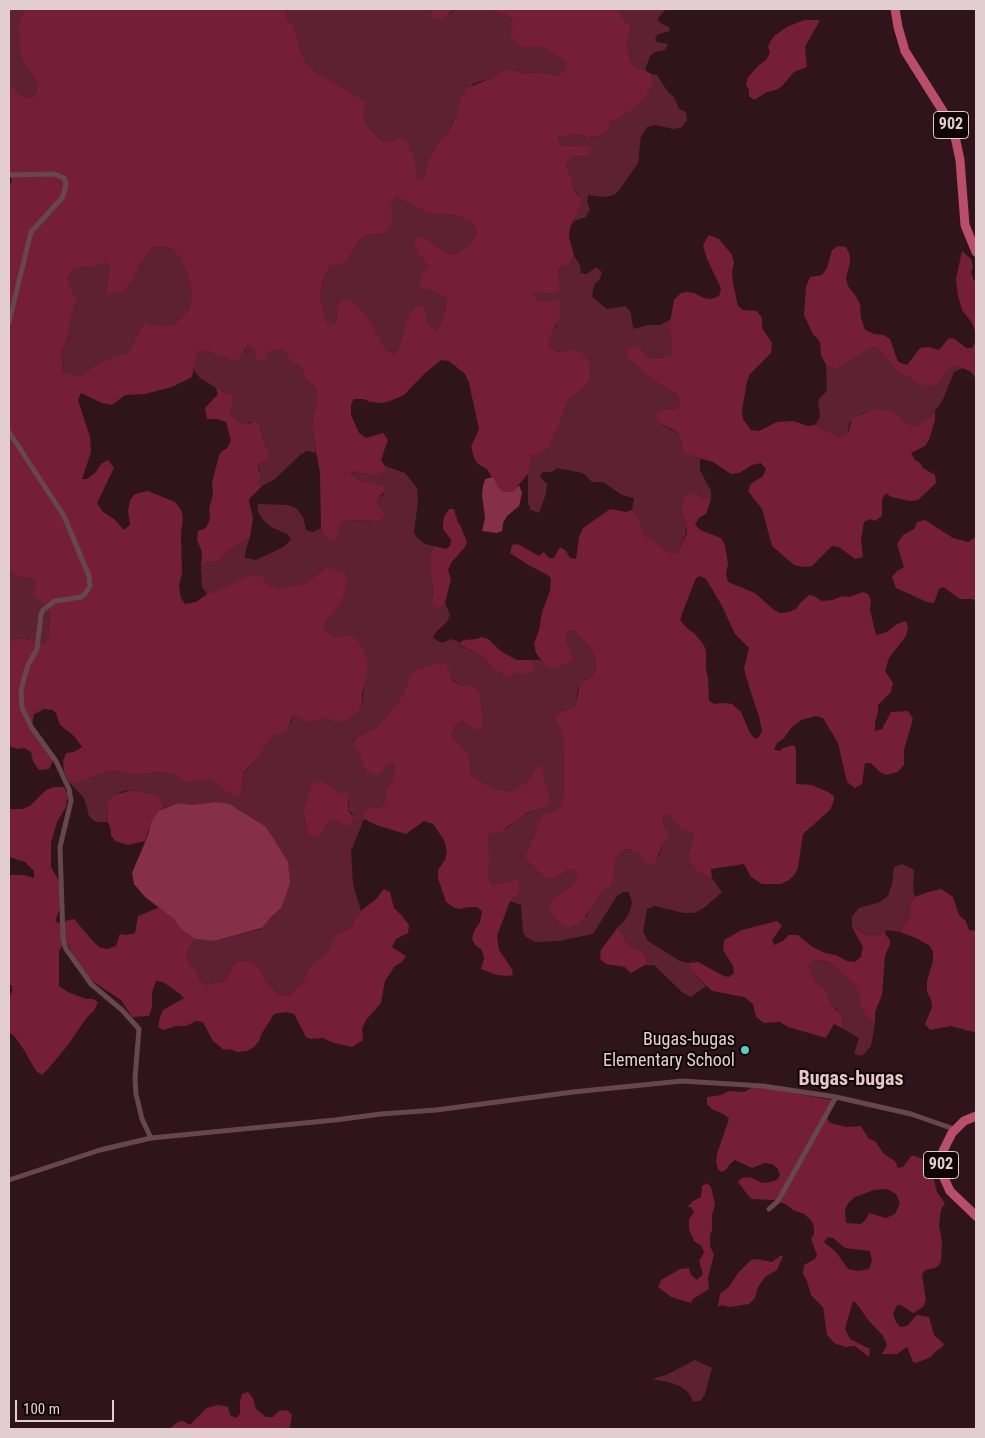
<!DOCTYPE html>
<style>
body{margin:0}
#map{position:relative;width:985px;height:1438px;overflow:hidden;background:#2f141b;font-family:"Roboto Condensed",sans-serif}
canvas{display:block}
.frame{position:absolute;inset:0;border:10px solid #e2ced2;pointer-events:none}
.scale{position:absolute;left:15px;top:1400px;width:99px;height:22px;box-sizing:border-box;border:2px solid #e2ced2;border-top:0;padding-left:6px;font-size:15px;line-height:18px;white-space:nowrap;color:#e2ced2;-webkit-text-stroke:4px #0f0507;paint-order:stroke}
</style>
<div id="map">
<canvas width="985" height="1438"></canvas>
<div class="frame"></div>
<div class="scale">100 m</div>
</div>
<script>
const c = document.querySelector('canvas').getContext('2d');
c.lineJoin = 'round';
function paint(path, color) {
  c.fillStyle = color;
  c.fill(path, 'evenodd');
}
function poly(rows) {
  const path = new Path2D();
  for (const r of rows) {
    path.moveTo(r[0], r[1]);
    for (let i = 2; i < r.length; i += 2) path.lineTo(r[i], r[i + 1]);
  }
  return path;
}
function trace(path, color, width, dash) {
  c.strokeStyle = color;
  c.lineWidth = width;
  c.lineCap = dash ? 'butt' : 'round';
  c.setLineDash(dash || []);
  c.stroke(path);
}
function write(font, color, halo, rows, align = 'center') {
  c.font = font + ' "Roboto Condensed",sans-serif';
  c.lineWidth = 4;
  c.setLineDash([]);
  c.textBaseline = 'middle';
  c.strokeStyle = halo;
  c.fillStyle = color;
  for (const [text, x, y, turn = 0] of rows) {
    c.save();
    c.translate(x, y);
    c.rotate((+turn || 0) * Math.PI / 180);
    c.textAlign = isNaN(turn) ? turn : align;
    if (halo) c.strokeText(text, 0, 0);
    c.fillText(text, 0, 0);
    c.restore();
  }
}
paint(poly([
 [9,9,25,9,18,26,20,46,21,60,31,72,38,86,33,98,23,97,9,84],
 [285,9,431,9,433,18,450,14,454,9,485,9,507,15,534,46,544,47,551,53,566,61,566,69,560,75,537,72,526,74,513,70,503,70,494,77,473,84,459,108,448,133,439,139,436,148,429,158,424,178,416,179,414,155,408,147,398,138,392,142,384,142,369,128,363,118,365,108,368,103,314,72,306,63,300,50,297,34,292,24,287,19],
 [618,9,666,9,657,19,660,23,669,27,670,31,658,34,655,38,657,42,668,44,665,50,655,52,650,56,645,70,637,70,630,62,627,44,631,26,622,18],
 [651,74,657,75,668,92,674,97,679,109,686,112,687,120,682,127,674,129,655,125,647,127,641,136,638,163,620,189,614,195,605,197,588,195,587,202,590,209,586,217,573,221,579,209,578,194,573,188,572,179,566,166,568,161,574,155,580,155,586,145,561,146,558,136,574,134,588,137,599,136,608,130,611,122,627,114,643,101,652,84],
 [396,196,427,213,458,216,472,222,477,233,469,245,456,255,446,252,423,237,421,257,429,267,419,287,438,293,447,299,445,314,437,330,428,324,425,307,403,332,401,342,395,354,385,349,376,334,337,309,336,323,328,328,320,296,323,279,331,265,350,256,358,242,367,235,382,234,393,216,391,206],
 [153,247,171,248,181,259,188,276,192,293,189,310,173,326,157,326,144,322,129,353,97,364,80,376,63,374,61,352,66,342,72,315,77,303,67,278,75,268,91,267,108,263,109,273,106,292,134,278,140,264],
 [574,256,580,265,581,273,587,274,596,267,602,272,600,279,594,285,592,297,607,309,626,306,631,313,632,323,634,329,648,325,660,325,671,319,669,328,672,341,672,353,668,357,650,358,641,349,629,359,656,382,675,393,680,402,679,408,665,409,658,422,674,431,680,436,684,454,700,459,700,470,711,491,711,499,702,499,681,510,687,525,686,533,678,552,669,553,654,541,647,538,643,532,639,517,632,510,634,498,622,495,603,482,592,482,583,473,557,468,552,472,542,472,540,477,547,484,546,494,539,513,531,510,528,503,528,474,530,467,530,456,540,453,560,421,569,399,585,387,591,378,590,364,587,358,572,350,559,352,548,346,548,338,557,324,548,302,539,301,533,294,541,291,552,294,558,280,558,273,561,267,570,264],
 [248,345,255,349,268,353,274,349,282,349,289,359,300,364,304,376,317,390,317,401,313,415,312,429,316,453,307,451,301,454,275,479,262,486,257,484,260,470,257,466,258,463,263,462,267,448,265,444,261,429,251,422,246,424,240,423,234,418,230,414,233,401,227,393,216,388,200,378,194,371,194,360,197,351,208,351,218,354,226,358,245,351],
 [871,347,879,349,898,373,908,376,919,384,943,374,949,366,956,365,963,368,954,372,943,399,931,417,922,423,916,426,908,424,898,415,889,411,872,410,860,414,849,423,848,434,841,438,815,425,820,417,818,400,827,391,826,365,836,369],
 [385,466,405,473,417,488,418,502,414,532,417,538,425,544,434,546,431,553,430,572,433,584,432,595,439,607,445,603,450,615,447,622,436,632,433,638,442,643,451,639,459,642,458,645,481,655,491,666,497,669,502,674,516,673,535,664,531,660,541,660,544,664,559,666,566,665,574,659,566,640,568,632,574,630,591,649,594,656,596,669,592,676,585,680,578,688,575,707,565,710,556,715,555,720,562,732,563,737,564,794,562,805,553,812,544,816,537,825,535,834,524,857,545,878,554,879,569,869,575,869,577,876,573,885,554,898,586,917,601,892,613,882,616,859,620,852,629,849,659,856,662,846,669,837,668,831,663,824,664,816,669,815,675,824,680,828,694,834,689,853,699,873,712,878,722,892,704,908,694,913,684,913,655,906,647,909,643,932,648,941,680,961,688,963,693,973,706,986,691,997,683,993,654,965,645,965,647,957,644,953,634,948,627,943,618,927,625,920,630,911,632,902,629,892,623,892,617,896,593,934,558,941,535,942,526,937,523,932,521,905,510,901,519,893,508,881,492,885,488,875,490,865,488,839,491,833,507,828,520,817,533,811,549,792,546,786,543,766,537,766,529,780,514,790,508,791,491,788,471,775,469,754,451,735,455,725,461,721,477,731,483,718,481,707,466,685,460,685,453,680,449,669,438,663,415,670,409,676,403,695,386,717,376,728,359,736,353,742,362,754,362,764,366,771,391,761,395,768,392,782,386,789,386,801,381,808,372,807,364,811,364,819,351,851,353,884,361,911,354,919,352,927,336,935,332,941,332,947,310,966,303,982,291,995,285,996,274,991,266,981,261,970,254,963,242,960,234,964,225,981,206,985,200,981,196,971,189,964,186,954,195,939,214,941,261,929,270,918,281,908,214,802,192,805,178,803,164,808,158,795,133,790,124,791,113,795,107,801,108,822,98,822,93,820,89,816,84,798,69,782,79,782,112,770,138,775,159,772,173,774,186,783,211,779,216,782,223,790,230,794,242,789,243,774,256,760,274,735,291,723,294,713,319,720,325,716,362,705,367,659,363,648,354,638,348,635,336,637,330,634,324,627,326,620,334,613,342,600,347,585,327,567,306,583,278,589,269,585,261,575,252,574,214,594,207,594,202,587,201,567,207,562,223,556,228,551,250,537,245,553,245,558,256,560,285,546,291,539,287,534,271,527,264,521,258,512,258,504,287,505,296,508,303,517,306,530,313,532,321,528,325,537,338,530,340,525,347,520,376,521,384,512,378,506,377,499,384,494,382,486,371,482,362,481,355,477,350,470,360,471,369,474,385,471],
 [324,782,337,791,343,792,349,802,348,810,353,814,345,826,333,819,327,823,322,834,316,838,309,836,304,818,312,785],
 [9,570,18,577,28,577,35,580,36,585,47,605,50,613,48,638,45,643,19,638,9,642],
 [902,864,914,870,913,891,915,897,909,905,911,913,908,920,900,932,886,930,885,934,869,935,863,934,852,927,852,917,859,908,880,902,888,896,892,884,894,867],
 [815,960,830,963,854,984,859,995,861,1008,866,1016,875,1023,871,1046,862,1056,854,1054,859,1038,844,1029,843,1022,837,1009,832,1005,824,988,816,983,810,971,809,965],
 [695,1360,712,1368,705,1394,701,1401,693,1401,688,1392,680,1386,668,1382,652,1379,666,1375]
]), '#5e2133');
paint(poly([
 [25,9,285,9,287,19,292,24,297,34,300,50,306,63,315,72,368,103,365,108,363,118,369,128,378,137,384,142,392,142,398,138,406,139,411,151,414,155,417,179,424,178,429,158,436,148,439,139,448,133,456,116,461,97,467,88,494,77,503,70,513,70,526,74,537,72,559,75,566,69,566,61,551,53,544,47,520,47,510,34,513,24,512,20,507,15,485,9,555,9,559,10,564,9,618,9,622,18,631,26,627,44,630,62,637,69,645,70,651,74,653,84,643,101,627,114,611,122,608,130,599,136,588,137,574,134,558,137,561,146,586,145,592,147,588,156,574,155,568,161,566,166,572,179,573,188,581,200,579,209,570,228,569,237,574,256,570,264,561,267,558,272,560,290,552,294,541,292,533,294,539,301,548,302,559,300,560,316,549,338,548,346,559,352,572,350,580,352,587,358,590,364,591,378,585,387,569,399,549,447,540,453,530,456,530,467,528,474,512,492,504,492,498,487,487,469,478,464,474,458,471,447,479,429,469,383,465,374,449,361,441,360,422,376,404,395,390,401,382,403,370,402,364,399,354,399,351,404,351,415,359,433,366,438,383,433,388,440,381,460,385,466,385,471,378,475,350,471,355,477,362,481,371,482,382,486,386,490,377,499,378,506,384,512,383,518,376,521,347,520,340,525,336,539,331,542,325,537,321,528,320,473,312,429,313,415,317,401,317,390,304,376,300,364,293,363,289,359,282,349,274,349,268,353,264,360,257,360,255,349,248,345,241,356,235,361,208,351,197,351,192,377,172,387,156,391,146,394,125,395,112,405,102,403,81,393,78,400,90,437,91,452,82,479,87,479,96,472,101,464,108,460,114,468,97,503,103,512,114,519,124,530,130,525,128,511,130,500,135,494,148,491,175,502,181,510,183,517,181,535,182,573,179,586,181,598,185,604,196,602,207,594,214,593,252,574,261,575,269,585,278,589,306,583,327,567,345,574,347,585,342,600,334,613,326,620,324,627,330,634,336,637,348,635,355,638,363,648,367,659,367,673,362,694,362,705,358,711,347,720,336,722,325,716,319,720,307,722,294,714,285,733,274,735,256,760,243,773,242,789,238,796,230,794,223,790,216,782,211,779,186,783,173,774,159,772,138,775,112,770,79,782,69,782,64,771,63,761,66,753,74,752,82,747,74,736,60,725,56,713,53,710,44,709,34,714,32,725,41,740,48,746,53,761,49,769,39,770,33,761,31,752,24,748,17,749,9,746,9,642,19,638,45,643,48,638,50,613,47,605,40,602,33,594,36,585,35,580,28,577,18,577,9,570,9,187,12,181,9,174,9,84,23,97,33,98,38,86,31,72,21,60,18,26],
 [396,196,427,213,458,216,472,222,477,233,469,245,456,255,446,252,423,237,413,240,421,257,429,267,423,273,419,287,438,293,447,299,445,314,437,330,428,324,425,307,418,305,410,313,403,332,401,342,395,354,385,349,367,317,353,301,343,299,337,309,336,323,328,327,320,296,323,279,331,265,344,263,350,256,358,242,367,235,382,234,389,227,393,216,391,206],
 [153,247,171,248,181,259,188,276,192,293,189,310,173,326,157,326,144,322,129,352,97,364,80,376,63,373,61,352,66,342,72,315,77,302,67,278,75,268,91,267,108,263,109,273,106,293,122,292,134,278,140,264],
 [431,9,454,9,443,19,433,18],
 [804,20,820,20,805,47,807,67,794,72,782,86,776,90,767,92,754,100,749,96,749,90,746,85,748,77,759,65,766,60,770,53,768,46,774,36,787,27],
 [709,235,719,239,732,255,734,263,732,272,733,283,738,306,743,310,757,311,762,318,762,328,772,343,771,353,750,374,747,381,742,411,743,419,751,430,759,431,777,422,793,421,808,426,815,425,841,438,848,434,852,418,872,410,880,409,889,411,898,415,908,424,916,426,931,417,935,411,935,420,929,440,925,446,911,453,915,460,920,463,923,468,935,475,936,483,918,500,910,501,891,497,886,493,882,499,882,516,875,521,870,519,864,522,861,540,863,557,855,559,839,547,832,546,812,566,804,567,794,565,772,546,762,509,748,491,751,484,763,476,766,469,761,463,752,465,739,473,731,474,713,462,684,454,680,436,674,430,658,422,657,414,665,409,679,408,680,401,675,393,656,382,629,359,627,351,633,346,641,349,650,358,668,357,672,353,672,341,669,328,674,300,681,293,687,292,694,293,704,298,711,299,719,296,721,288,707,259,703,245],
 [838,246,846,247,850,255,850,262,846,278,848,286,855,295,860,304,861,318,865,330,874,334,884,335,890,339,898,362,907,365,920,348,929,347,939,350,949,338,955,339,966,348,972,348,976,340,976,379,971,372,956,365,949,367,938,384,928,386,919,384,908,376,898,373,879,349,872,347,836,369,826,365,821,355,820,342,813,334,804,315,806,287,810,277,822,275,827,268,832,250],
 [962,251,971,259,973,267,971,272,974,281,976,281,976,334,972,323,962,310,958,296,956,279],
 [216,388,232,396,233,401,230,414,234,418,240,423,246,424,256,422,259,425,269,455,267,461,259,463,257,466,261,475,257,484,262,486,250,498,249,501,253,518,250,537,228,551,217,561,207,562,201,567,202,552,197,540,198,531,206,528,210,519,209,509,213,494,212,483,215,471,220,453,227,448,231,441,226,422,217,419,207,419,205,408,218,394],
 [695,492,702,499,711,499,706,514,700,517,695,524,700,530,721,538,725,545,728,564,726,574,728,582,755,593,774,610,780,613,789,612,796,609,800,603,809,595,814,596,822,601,833,600,842,596,849,597,863,592,868,594,871,600,870,610,876,635,887,632,897,624,906,621,908,628,906,636,889,658,885,671,893,683,891,692,878,705,878,712,875,723,875,731,882,729,891,712,908,711,913,719,904,750,904,765,898,772,886,775,880,772,871,763,865,763,862,784,855,788,847,782,838,743,823,718,816,716,801,720,792,727,784,738,777,743,774,750,780,751,783,748,794,745,796,750,796,784,812,785,828,792,834,796,834,800,830,810,803,834,798,868,795,874,789,880,781,884,762,884,751,877,744,864,711,869,712,878,699,873,690,861,689,853,694,834,680,828,675,824,669,815,664,816,663,824,668,831,669,837,662,846,655,863,649,865,644,861,639,852,629,849,620,852,616,859,613,882,610,886,601,892,591,909,578,925,567,927,559,922,551,913,549,905,554,898,573,885,577,876,575,869,569,869,554,879,545,878,524,857,535,834,537,825,544,815,553,812,562,805,564,794,563,737,562,732,555,720,556,715,565,710,575,707,580,684,592,676,596,669,594,656,591,649,574,630,568,632,566,640,574,659,566,665,551,668,544,664,536,653,534,644,539,630,542,612,550,591,551,579,548,575,530,566,510,553,512,545,518,544,539,556,544,552,549,558,554,558,560,547,566,551,570,558,576,559,579,537,583,528,610,509,626,512,632,510,639,517,643,532,647,538,654,541,669,553,678,552,687,533,687,525,681,510,686,496],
 [700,576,706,579,721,604,735,634,749,648,744,669,751,693,759,716,762,731,759,737,755,739,750,733,741,712,732,704,725,703,715,704,709,701,708,679,706,669,706,652,704,645,694,633,688,629,680,620,683,611,696,578],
 [449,509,454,509,458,523,460,525,467,542,465,547,451,563,448,570,451,579,445,603,439,608,432,605,433,584,430,572,431,553,434,546,446,549,450,546,451,540,443,529,443,525,444,517],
 [925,520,953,538,968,542,976,537,976,602,973,599,960,599,943,587,939,589,934,603,927,602,896,588,892,577,897,571,904,567,897,544,903,535,914,529,917,522],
 [482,637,488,639,502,652,517,660,531,660,535,664,533,670,528,673,516,673,508,678,491,666,481,655,458,644,464,640,476,639],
 [438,663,445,663,449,669,453,681,460,685,474,686,480,695,483,718,482,728,477,731,461,721,455,725,451,735,469,754,471,775,491,788,508,791,514,790,529,780,537,766,543,766,546,786,549,792,550,800,546,806,527,813,500,832,491,833,488,839,490,865,488,875,492,885,508,881,518,880,519,893,510,901,497,936,499,950,512,969,513,975,507,976,497,975,481,969,484,958,483,954,481,949,476,946,472,939,474,931,480,922,482,911,477,907,469,907,459,909,453,907,446,902,438,878,438,870,445,860,447,851,444,840,433,824,424,821,406,834,376,825,364,819,364,811,372,807,381,808,386,801,386,789,392,782,395,768,391,761,386,764,382,772,375,776,366,771,362,764,361,754,353,743,359,736,376,728,386,717,403,695,409,676,415,670],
 [318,782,324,782,337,791,348,794,348,810,354,818,350,825,345,826,333,819,327,823,322,834,316,838,309,836,304,817,305,807,312,784],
 [54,787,64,787,68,795,66,807,57,822,51,843,51,867,58,879,62,897,61,906,55,921,61,924,68,920,74,919,92,940,99,947,107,949,116,946,120,934,126,935,135,933,138,916,160,907,174,919,182,930,195,939,186,954,189,964,196,971,200,981,206,985,225,981,234,964,242,960,254,963,261,970,266,981,274,991,285,996,291,995,303,982,310,966,332,947,332,941,336,935,352,927,354,919,361,911,376,899,384,889,390,892,394,908,402,916,409,925,408,933,396,939,392,947,406,956,402,962,395,966,385,981,381,1003,366,1020,362,1029,363,1040,352,1047,334,1043,323,1038,311,1039,306,1037,294,1014,286,1012,274,1014,262,1033,259,1041,254,1047,247,1051,237,1052,230,1049,224,1050,213,1041,203,1022,196,1021,186,1026,176,1026,164,1030,158,1027,160,1017,163,1010,184,998,180,994,163,982,156,981,152,993,152,1007,149,1016,132,1017,121,1000,86,977,79,970,67,942,59,950,59,986,68,992,86,999,93,999,98,1002,94,1011,87,1017,68,1045,48,1069,42,1075,36,1071,24,1050,15,1037,9,1032,9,997,12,992,12,986,9,984,9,875,24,875,34,878,34,871,25,862,9,857,9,809,22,809,30,806,46,790],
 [133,790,158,795,164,808,158,811,151,823,145,841,128,845,115,841,111,835,111,830,108,822,107,801,113,795],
 [941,889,953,897,959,915,966,921,969,930,976,931,976,1032,969,1031,951,1026,930,1030,925,1024,932,1007,931,1000,927,992,927,981,933,961,933,952,930,946,916,938,900,932,908,920,911,913,909,905,915,897,928,892],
 [777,921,782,926,772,940,774,945,783,941,789,935,798,935,811,946,825,953,836,955,847,961,855,962,861,957,863,947,852,927,863,934,869,935,885,934,890,940,890,944,885,956,882,995,875,1012,875,1023,866,1016,861,1008,859,995,854,984,830,963,823,961,815,960,809,965,810,971,816,983,824,988,832,1005,841,1015,844,1029,834,1024,826,1038,788,1027,780,1022,764,1023,756,1017,753,1004,744,997,712,991,693,973,688,963,698,962,724,976,729,977,734,973,733,966,723,950,724,940,742,930],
 [618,927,627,943,634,948,644,953,647,958,645,965,631,973,625,967,606,964,600,959,601,950],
 [755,1086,832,1100,826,1116,830,1123,847,1127,861,1126,869,1139,875,1141,884,1154,895,1161,898,1168,903,1167,911,1156,915,1156,930,1162,932,1165,935,1184,937,1192,945,1203,941,1210,939,1225,942,1242,941,1261,939,1265,935,1268,925,1270,922,1275,926,1300,923,1307,913,1313,901,1305,897,1305,893,1314,896,1322,900,1327,907,1326,917,1315,929,1317,934,1335,944,1344,942,1347,935,1352,931,1357,916,1363,913,1362,907,1347,897,1354,882,1354,887,1345,883,1336,869,1321,856,1303,853,1301,845,1329,850,1339,870,1349,869,1357,855,1346,845,1347,834,1343,827,1335,823,1307,811,1295,807,1281,803,1274,804,1265,815,1259,817,1255,811,1239,814,1234,814,1227,811,1220,804,1214,793,1210,787,1205,775,1200,751,1199,738,1182,742,1178,750,1177,762,1183,770,1182,777,1180,780,1175,778,1169,772,1164,765,1163,752,1168,735,1160,730,1164,726,1170,721,1172,718,1169,716,1162,717,1154,729,1119,725,1115,712,1109,707,1104,707,1097,721,1095,729,1091,744,1092],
 [887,1189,896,1194,900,1203,895,1214,886,1218,869,1213,867,1218,861,1224,846,1223,845,1209,849,1202,855,1197,874,1190],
 [828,1237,833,1238,845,1248,870,1251,872,1261,869,1269,858,1271,848,1269,836,1252,824,1242],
 [707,1183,711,1187,715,1205,712,1215,712,1230,710,1235,710,1246,714,1255,708,1278,709,1289,693,1299,691,1303,671,1297,658,1287,661,1280,680,1269,689,1268,691,1275,697,1280,703,1274,699,1261,704,1253,702,1246,694,1241,689,1229,689,1219,694,1212,691,1207,687,1207,693,1201,701,1197,702,1186],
 [780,1256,783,1256,777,1270,765,1277,758,1287,755,1298,749,1304,729,1307,722,1305,718,1307,720,1294,729,1287,738,1273,751,1260,757,1259,772,1262],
 [248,1392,253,1398,256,1409,266,1417,273,1417,279,1411,287,1410,292,1415,290,1427,287,1429,169,1429,178,1422,183,1421,190,1425,207,1408,218,1405,228,1407,230,1415,236,1418,240,1414,240,1401,242,1394]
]), '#741e3a');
paint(poly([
 [493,477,498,487,504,492,512,492,519,485,522,493,519,506,507,516,503,523,502,531,497,533,482,531,485,518,482,495,483,486,485,479],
 [214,802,229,804,266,827,288,862,290,883,281,908,270,918,262,928,214,941,195,939,182,930,174,919,145,897,134,884,132,873,148,835,151,823,158,811,178,803,192,805]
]), '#852f48');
trace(poly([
 [9,175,54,174,64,178,66,183,65,190,62,198,31,232,9,322],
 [9,432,64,516,89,576,90,586,85,594,81,597,55,601,43,610,41,614,37,649,28,665,24,678,21,692,22,708,32,728,56,761,69,789,71,801,60,847,63,938,66,949,91,984,122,1010,139,1029,135,1078,136,1094,142,1119,151,1138],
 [9,1180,100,1150,151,1138,335,1120,381,1114,436,1110,573,1092,682,1081,763,1086,836,1097,911,1114,954,1129],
 [769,1209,778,1201,836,1097]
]), '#66474d', 5);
trace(poly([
 [895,9,898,27,905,51,944,113,954,132,960,160,965,225,976,252],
 [976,1116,964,1121,952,1133,943,1151,941,1164,944,1178,950,1191,976,1216]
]), '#ba4c6c', 9);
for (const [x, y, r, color] of [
 [745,1050,5,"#58cec1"]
]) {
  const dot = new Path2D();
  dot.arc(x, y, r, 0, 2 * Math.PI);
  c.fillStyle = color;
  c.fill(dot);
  trace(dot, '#0f0507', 2);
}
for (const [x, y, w] of [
 [951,125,35],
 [941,1165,35]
]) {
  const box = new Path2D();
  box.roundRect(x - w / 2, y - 13.5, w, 27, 4);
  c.fillStyle = '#0f0507';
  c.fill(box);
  trace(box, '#e2ced2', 1);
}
write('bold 16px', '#e2ced2', null, [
 ["902",951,125],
 ["902",941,1165]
]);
write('18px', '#e2ced2', '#0f0507', [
 ["Bugas-bugas",735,1040],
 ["Elementary School",735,1061]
], 'right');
write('bold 20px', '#ebc5cc', '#0f0507', [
 ["Bugas-bugas",851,1080]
]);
</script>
